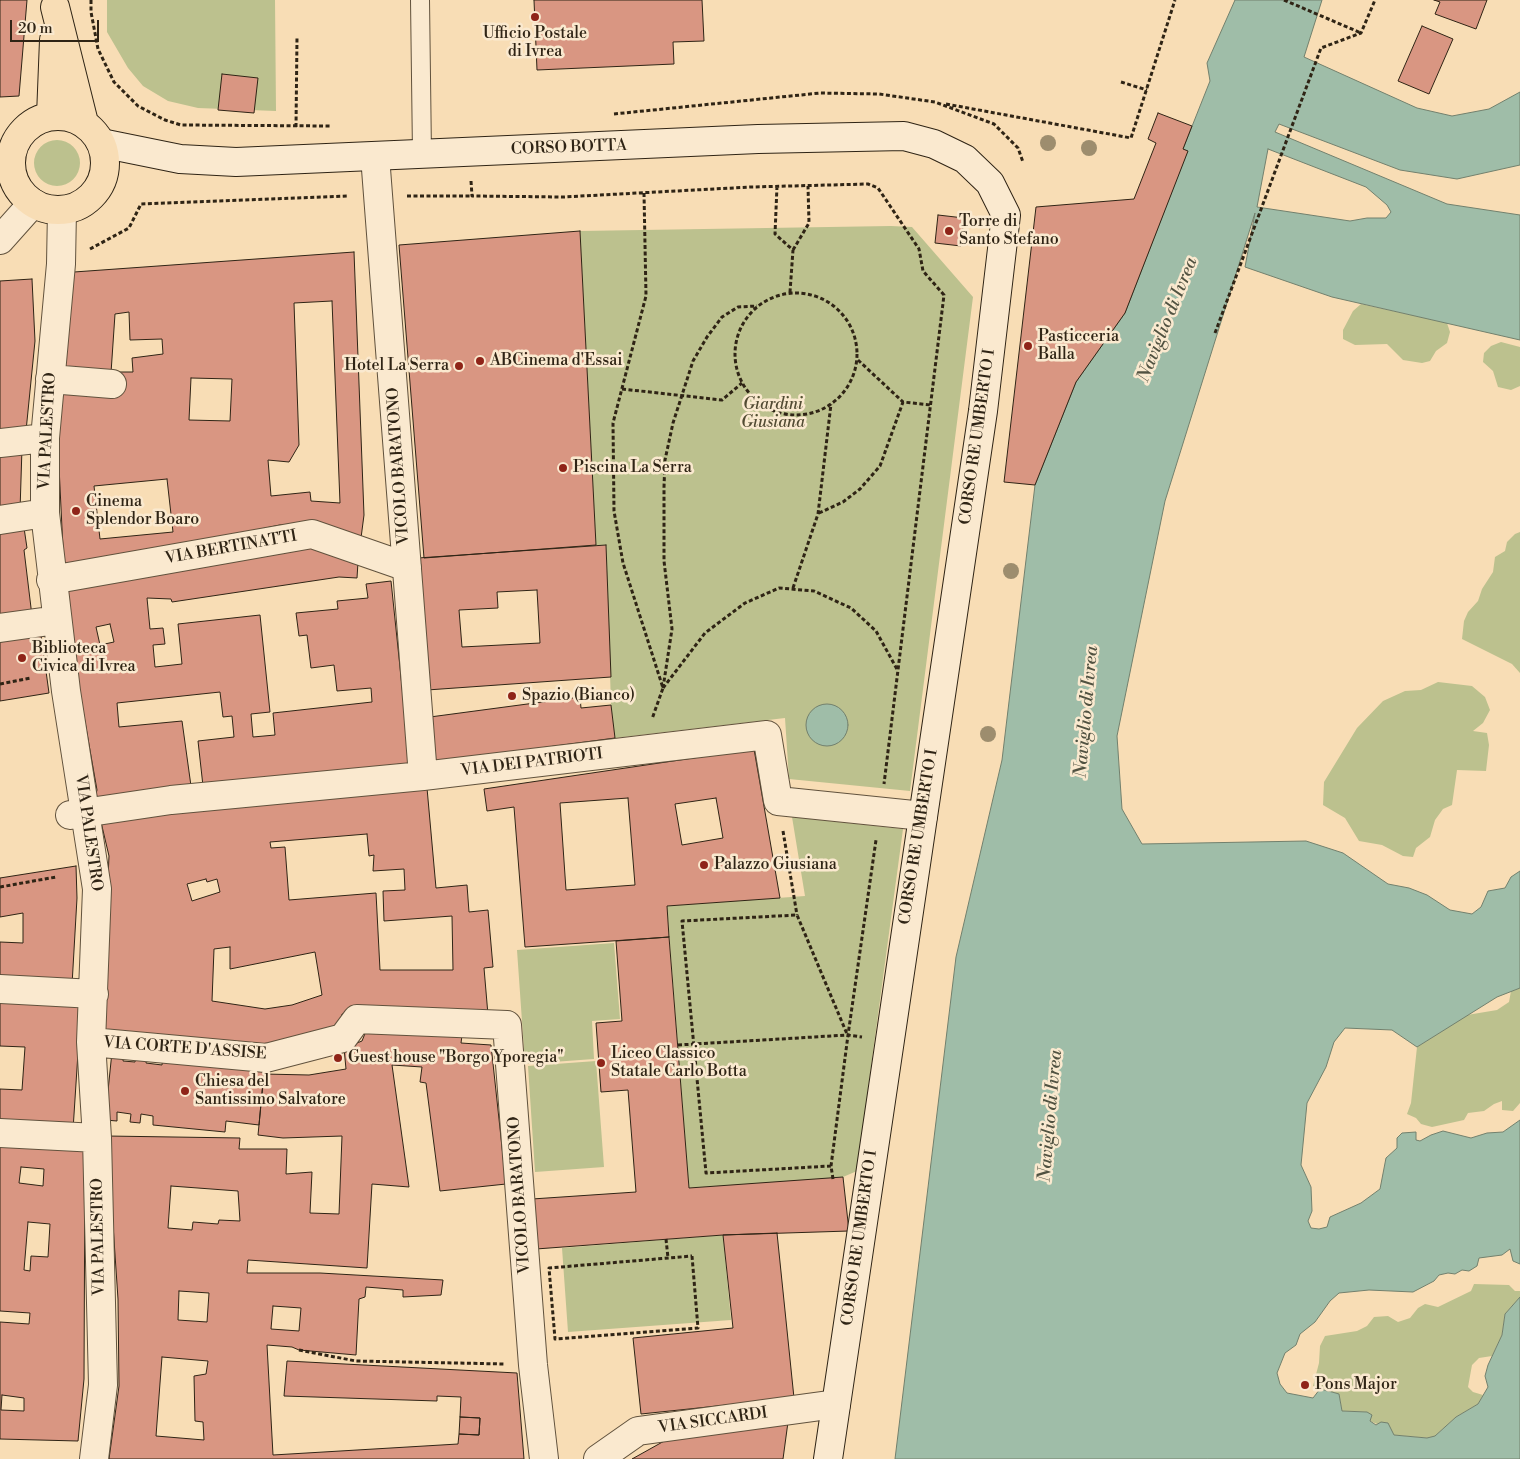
<!DOCTYPE html>
<style>
body{margin:0}
#map{position:relative;width:1520px;height:1459px;overflow:hidden;background:#f8ddb5;font-family:"Libre Bodoni",serif}
canvas{display:block}
.scale{position:absolute;left:10px;top:20px;width:89px;height:22px;box-sizing:border-box;border:2px solid #2f2415;border-top:0;padding-left:6px;font-size:15px;line-height:18px;white-space:nowrap;color:#2f2415;-webkit-text-stroke:4px #fae9cf;paint-order:stroke}
</style>
<div id="map">
<canvas width="1520" height="1459"></canvas>
<div class="scale">20 m</div>
</div>
<script>
const c = document.querySelector('canvas').getContext('2d');
c.lineJoin = 'round';
function paint(path, color) {
  c.fillStyle = color;
  c.fill(path, 'evenodd');
}
function poly(rows) {
  const path = new Path2D();
  for (const r of rows) {
    if (r.length === 3) {
      path.moveTo(r[0] + r[2], r[1]);
      path.arc(r[0], r[1], r[2], 0, 2 * Math.PI);
      continue;
    }
    path.moveTo(r[0], r[1]);
    for (let i = 2; i < r.length; i += 2) path.lineTo(r[i], r[i + 1]);
  }
  return path;
}
function trace(path, color, width, dash) {
  c.strokeStyle = color;
  c.lineWidth = width;
  c.lineCap = dash ? 'butt' : 'round';
  c.setLineDash(dash || []);
  c.stroke(path);
}
function write(font, color, halo, rows, align = 'center') {
  c.font = font + ' "Libre Bodoni",serif';
  c.lineWidth = 5;
  c.setLineDash([]);
  c.textBaseline = 'middle';
  c.strokeStyle = halo;
  c.fillStyle = color;
  for (const [text, x, y, turn = 0] of rows) {
    c.save();
    c.translate(x, y);
    c.rotate((+turn || 0) * Math.PI / 180);
    c.textAlign = isNaN(turn) ? turn : align;
    if (halo) c.strokeText(text, 0, 0);
    c.fillText(text, 0, 0);
    c.restore();
  }
}
paint(poly([
 [107,0,275,0,276,111,198,108,168,101,143,86,128,68,107,32],
 [57,163,23],
 [891,226,912,227,973,297,910,791,789,779,785,718,615,738,611,705,606,545,596,545,580,231],
 [1361,304,1447,323,1450,332,1447,343,1436,351,1430,361,1422,363,1403,360,1387,344,1355,345,1343,339,1343,330,1353,311],
 [1501,342,1520,347,1520,386,1511,390,1498,387,1493,371,1483,362,1484,353,1491,346],
 [1520,532,1520,673,1512,664,1462,639,1464,621,1468,612,1478,601,1482,589,1493,572,1495,557,1505,551,1507,542,1515,534],
 [1438,682,1472,686,1485,697,1490,710,1483,723,1473,731,1487,733,1489,745,1486,771,1457,770,1452,805,1443,809,1435,820,1430,837,1416,848,1413,857,1403,856,1382,845,1359,841,1345,818,1323,805,1324,782,1357,728,1383,701,1405,691,1421,690],
 [792,817,903,829,857,1171,843,1177,833,1179,689,1188,667,906,805,896],
 [614,943,620,1019,592,1021,594,1059,525,1064,517,950],
 [1520,988,1520,1103,1513,1111,1502,1110,1502,1101,1494,1104,1484,1111,1468,1113,1464,1120,1432,1127,1421,1124,1416,1118,1407,1114,1411,1103,1417,1047,1467,1015,1497,1010,1509,1002,1511,991],
 [596,1061,604,1167,535,1172,528,1066],
 [723,1235,731,1320,568,1332,562,1248],
 [1474,1284,1509,1285,1515,1291,1520,1291,1520,1297,1505,1314,1502,1335,1492,1356,1479,1358,1472,1365,1468,1387,1473,1392,1483,1395,1478,1404,1456,1417,1435,1436,1428,1438,1394,1435,1389,1429,1370,1421,1367,1412,1342,1411,1339,1394,1313,1386,1319,1363,1320,1346,1325,1336,1357,1331,1367,1326,1374,1317,1388,1316,1398,1322,1410,1318,1418,1308,1425,1304,1438,1307,1471,1291]
]), '#bcc18e');
const water = poly([
 [1235,0,1322,0,1304,57,1417,108,1452,116,1489,109,1520,92,1520,165,1457,179,1400,170,1279,124,1275,132,1447,204,1520,215,1520,340,1332,297,1245,267,1255,213,1165,501,1117,736,1122,809,1142,844,1306,841,1343,853,1388,884,1409,888,1427,895,1450,910,1472,914,1481,907,1488,891,1505,888,1511,877,1520,871,1520,988,1497,997,1417,1047,1392,1030,1345,1028,1334,1042,1326,1067,1307,1103,1301,1165,1311,1187,1312,1211,1308,1221,1311,1228,1319,1229,1327,1227,1330,1217,1361,1203,1380,1189,1386,1158,1397,1148,1397,1138,1402,1133,1416,1132,1416,1140,1420,1141,1431,1135,1443,1131,1471,1138,1487,1133,1503,1132,1520,1120,1520,1264,1513,1261,1510,1249,1502,1255,1479,1258,1477,1266,1469,1271,1462,1270,1455,1274,1448,1273,1439,1275,1434,1281,1413,1292,1369,1290,1339,1293,1330,1301,1315,1322,1300,1334,1296,1345,1285,1353,1277,1373,1280,1384,1287,1393,1313,1398,1320,1389,1332,1392,1339,1394,1342,1411,1367,1412,1372,1415,1370,1421,1376,1425,1381,1422,1388,1423,1394,1435,1427,1438,1435,1436,1456,1417,1478,1404,1488,1387,1485,1376,1488,1365,1502,1335,1505,1314,1520,1297,1520,1459,895,1459,956,957,1002,760,1035,485,1076,382,1125,313,1187,152,1183,149,1210,81,1207,63,1235,0],
 [1268,149,1366,187,1387,205,1391,212,1386,218,1367,218,1350,221,1257,207,1268,149],
 [827,725,21]
]);
paint(water, '#9fbda8');
trace(water, '#72806d', 1);
const building = poly([
 [0,0,27,0,19,96,0,97,0,0],
 [534,0,702,0,704,41,673,42,674,64,537,70,534,0],
 [1434,0,1487,0,1476,29,1435,14,1440,2,1434,0],
 [1422,26,1453,39,1429,94,1398,81,1422,26],
 [222,74,258,78,254,113,218,110,222,74],
 [1158,113,1192,126,1183,149,1188,151,1125,313,1076,382,1035,485,1004,482,1036,207,1134,199,1156,143,1148,139,1158,113],
 [938,215,964,218,961,246,935,243,938,215],
 [580,231,596,545,424,558,399,245,580,231],
 [354,252,364,515,361,538,338,529,280,525,64,570,57,425,62,387,116,392,118,372,133,372,132,358,163,354,162,339,130,340,129,312,115,314,111,373,62,371,74,272,354,252],
 [332,301,340,503,311,501,310,492,271,496,268,460,289,462,299,445,294,303,332,301],
 [191,378,232,379,230,421,189,420,191,378],
 [167,479,173,532,100,539,94,486,167,479],
 [32,279,35,341,26,431,0,435,0,281,32,279],
 [22,448,20,511,0,514,0,451,22,448],
 [23,521,27,548,24,550,32,616,0,622,0,526,23,521],
 [311,541,358,562,357,578,339,577,172,602,171,599,147,598,150,629,163,628,165,644,153,645,155,667,182,664,178,624,260,615,270,712,251,714,253,737,275,735,273,713,372,702,371,688,337,691,334,665,311,668,307,635,299,636,296,613,338,609,337,601,368,598,366,584,391,581,410,763,203,786,198,741,234,737,232,716,223,717,220,692,117,703,119,727,182,721,191,786,94,801,97,790,79,688,66,585,311,541],
 [110,624,114,642,100,645,96,627,110,624],
 [606,545,611,677,427,690,418,558,606,545],
 [537,590,540,643,462,647,459,610,498,608,497,592,537,590],
 [41,635,49,693,0,701,0,642,41,635],
 [580,697,581,708,611,705,615,738,436,762,430,717,580,697],
 [754,749,780,898,667,906,669,937,525,947,514,807,487,811,484,789,754,749],
 [628,798,635,885,566,890,560,803,628,798],
 [716,798,723,838,682,845,675,804,716,798],
 [419,784,427,788,436,888,467,885,469,912,488,910,493,967,484,968,488,1015,342,1014,341,1026,266,1048,101,1029,109,856,101,822,419,784],
 [367,834,369,856,374,855,373,871,404,869,405,890,383,891,384,921,452,916,453,970,380,970,376,893,289,900,285,847,271,848,270,842,367,834],
 [206,879,207,882,217,879,220,892,192,901,187,884,206,879],
 [230,947,230,969,315,952,322,995,292,1005,265,1009,212,1001,214,949,230,947],
 [76,866,77,898,72,985,0,982,0,942,23,943,23,913,0,917,0,878,76,866],
 [669,937,689,1188,843,1177,849,1231,723,1235,536,1249,532,1199,636,1192,628,1090,601,1092,596,1023,622,1021,616,941,669,937],
 [0,999,81,1006,73,1130,0,1126,0,1089,22,1090,25,1047,0,1046,0,999],
 [368,1026,463,1028,461,1043,491,1045,506,1184,440,1191,426,1083,420,1082,422,1067,392,1065,409,1187,372,1184,367,1268,248,1260,247,1273,320,1273,443,1280,441,1295,403,1297,403,1290,366,1287,365,1297,359,1299,356,1355,299,1350,292,1347,267,1345,273,1455,458,1444,459,1434,479,1435,480,1418,460,1417,461,1397,437,1396,437,1401,284,1396,287,1361,517,1373,524,1459,109,1459,119,1386,118,1299,107,1136,240,1138,239,1149,287,1149,286,1174,312,1172,310,1213,339,1214,342,1136,283,1138,258,1135,264,1074,309,1075,346,1069,344,1048,362,1041,368,1026],
 [171,1186,238,1191,240,1221,219,1220,218,1224,193,1222,192,1230,168,1228,171,1186],
 [179,1291,209,1293,207,1322,178,1320,179,1291],
 [273,1306,301,1308,299,1331,271,1329,273,1306],
 [162,1357,208,1361,206,1374,194,1376,195,1421,203,1422,204,1440,156,1436,162,1357],
 [112,1052,124,1053,123,1061,135,1062,136,1055,147,1056,146,1063,162,1065,163,1055,264,1070,259,1125,226,1121,225,1132,153,1125,153,1116,141,1114,140,1123,130,1122,131,1114,117,1112,117,1121,105,1120,112,1052],
 [0,1140,85,1144,84,1379,78,1441,0,1439,0,1322,29,1324,30,1313,0,1311,0,1140],
 [21,1167,44,1169,43,1186,19,1183,21,1167],
 [28,1222,50,1224,48,1257,31,1256,30,1271,24,1270,28,1222],
 [2,1395,24,1398,24,1411,1,1410,2,1395],
 [777,1233,794,1398,641,1414,633,1338,733,1328,723,1235,777,1233],
 [460,1417,480,1418,479,1435,459,1434,460,1417],
 [788,1422,783,1459,632,1459,675,1435,788,1422]
]);
paint(building, '#d99682');
trace(building, '#2f2415', 1);
const lane = poly([
 [420,0,422,154]
]);
const street = poly([
 [375,156,423,776],
 [62,210,61,264,45,438,45,513,66,691,97,889,91,1042,97,1138,103,1385,94,1459],
 [0,240,33,203],
 [50,379,112,384],
 [0,443,45,438],
 [0,520,45,513],
 [51,580,312,534,407,567],
 [0,628,57,620],
 [70,815,171,800,423,776,767,735,778,801,923,816],
 [0,989,94,994],
 [91,1042,266,1058,343,1038,357,1019,507,1025,533,1365,544,1459],
 [0,1133,97,1138],
 [598,1459,638,1431,836,1404]
]);
const secondary = poly([
 [101,143,180,159,236,162,758,139,904,136,934,144,965,159,990,183,1006,215,983,411,828,1459]
]);
const primary = poly([
 [55,7,84,123],
 [58,163,47],
 [51,116,54,40]
]);
trace(lane, '#61523d', 20);
trace(street, '#61523d', 30);
trace(secondary, '#2f2415', 30);
trace(primary, '#2f2415', 30);
trace(poly([
 [91,0,91,12,98,49,114,82,138,106,165,120,181,125,331,126],
 [1284,0,1361,33],
 [1121,82,1147,90],
 [946,104,1131,138,1175,0],
 [614,114,820,93,879,94,935,102,994,124,1018,148,1023,162],
 [296,127,297,37],
 [471,181,472,196,563,197,751,187,868,184,878,188,919,249,923,271,944,295,884,784],
 [777,186,775,234,793,250,790,292],
 [644,193,646,296,613,423,614,511,623,563,663,688,652,719],
 [407,196,472,196],
 [90,249,129,228,141,204,348,196],
 [793,250,809,223,808,186],
 [796,354,61],
 [1215,333,1321,48,1361,33,1375,0],
 [858,360,903,402,931,405],
 [622,389,722,400,742,383],
 [819,513,843,502,860,489,880,466,903,402],
 [793,588,818,514,831,404],
 [0,684,31,678],
 [663,688,672,629,664,561,664,487,665,460,673,423,693,361,707,337,722,317,738,307,757,306],
 [663,688,705,633,745,603,779,588,814,591,851,608,876,631,898,671],
 [783,831,797,915],
 [0,887,56,877],
 [678,1045,848,1035,862,1037],
 [831,1166,706,1173,682,921,797,915,847,1034],
 [833,1179,831,1166,848,1035,876,840],
 [666,1239,668,1258],
 [692,1256,698,1328,555,1339,549,1268,692,1256],
 [299,1350,356,1361,505,1364]
]), '#2f2415', 3, [4, 2.5]);
trace(lane, '#fae9cf', 18);
trace(street, '#fae9cf', 28);
trace(secondary, '#fae9cf', 28);
trace(primary, '#f8ddb5', 28);
c.fillStyle = '#9d8d6e';
for (const [x, y] of [
 [1048,143],
 [1089,148],
 [1011,571],
 [988,734]
]) {
  c.beginPath();
  c.arc(x, y, 8, 0, 2 * Math.PI);
  c.fill();
}
for (const [x, y, r, color] of [
 [535,17,5,"#8f2418"],
 [949,231,5,"#8f2418"],
 [1028,346,5,"#8f2418"],
 [480,361,5,"#8f2418"],
 [459,366,5,"#8f2418"],
 [563,468,5,"#8f2418"],
 [76,511,5,"#8f2418"],
 [22,658,5,"#8f2418"],
 [512,696,5,"#8f2418"],
 [704,865,5,"#8f2418"],
 [338,1058,5,"#8f2418"],
 [601,1063,5,"#8f2418"],
 [185,1091,5,"#8f2418"],
 [1305,1385,5,"#8f2418"]
]) {
  const dot = new Path2D();
  dot.arc(x, y, r, 0, 2 * Math.PI);
  c.fillStyle = color;
  c.fill(dot);
  trace(dot, '#fae9cf', 2);
}
write('16px', '#2f2415', '#fae9cf', [
 ["Ufficio Postale",535,34,"center"],
 ["di Ivrea",535,52,"center"],
 ["Torre di",959,222],
 ["Santo Stefano",959,240],
 ["Pasticceria",1038,337],
 ["Balla",1038,355],
 ["ABCinema d'Essai",490,361],
 ["Hotel La Serra",449,366,"right"],
 ["Piscina La Serra",573,468],
 ["Cinema",86,502],
 ["Splendor Boaro",86,520],
 ["Biblioteca",32,649],
 ["Civica di Ivrea",32,667],
 ["Spazio (Bianco)",522,696],
 ["Palazzo Giusiana",714,865],
 ["Liceo Classico",611,1054],
 ["Statale Carlo Botta",611,1072],
 ["Guest house \"Borgo Yporegia\"",348,1058],
 ["Chiesa del",195,1082],
 ["Santissimo Salvatore",195,1100],
 ["Pons Major",1315,1385]
], 'left');
write('16px', '#2f2415', '#fae9cf', [
 ["CORSO BOTTA",569,148,-2],
 ["VIA PALESTRO",48,431,-87],
 ["CORSO RE UMBERTO I",978,437,-82],
 ["VICOLO BARATONO",399,466,-94],
 ["VIA BERTINATTI",231,548,-10],
 ["VIA DEI PATRIOTI",532,763,-7],
 ["VIA PALESTRO",88,833,82],
 ["CORSO RE UMBERTO I",919,837,-81],
 ["VIA CORTE D'ASSISE",185,1049,4],
 ["VICOLO BARATONO",520,1195,-94],
 ["VIA PALESTRO",99,1237,-91],
 ["CORSO RE UMBERTO I",860,1238,-82],
 ["VIA SICCARDI",713,1421,-8]
]);
write('italic 16px', '#524b33', '#fae9cf', [
 ["Giardini",773,405],
 ["Giusiana",773,423]
]);
write('italic 18px', '#515241', '#fae9cf', [
 ["Naviglio di Ivrea",1168,320,-68],
 ["Naviglio di Ivrea",1087,712,-85],
 ["Naviglio di Ivrea",1051,1116,-85]
]);
</script>
